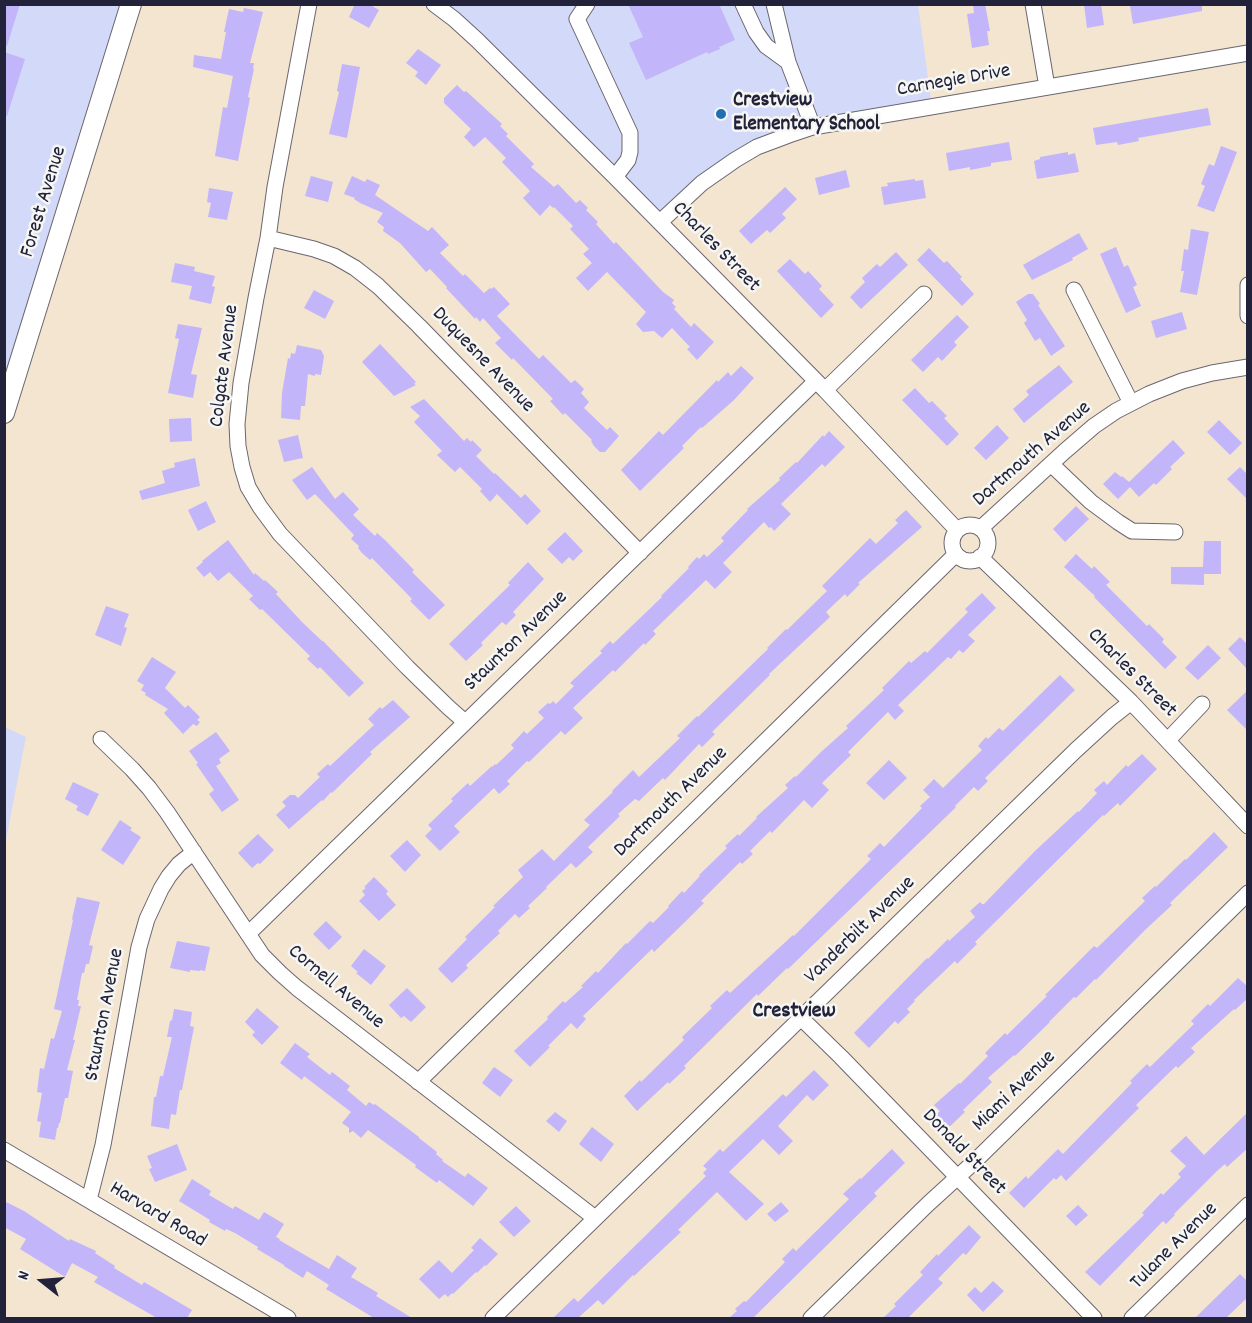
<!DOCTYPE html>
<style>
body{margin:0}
#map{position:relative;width:1252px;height:1323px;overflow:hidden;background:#f3e5d0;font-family:Dekko,sans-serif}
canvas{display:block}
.frame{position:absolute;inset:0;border:6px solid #22223b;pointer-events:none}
.north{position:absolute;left:12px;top:1251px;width:60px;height:60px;-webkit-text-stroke:4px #f6f6f2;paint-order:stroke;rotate:287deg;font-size:16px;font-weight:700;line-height:24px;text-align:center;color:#22223b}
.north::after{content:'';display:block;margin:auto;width:21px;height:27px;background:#22223b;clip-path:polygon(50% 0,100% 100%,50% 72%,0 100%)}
</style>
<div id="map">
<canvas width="1252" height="1323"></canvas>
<div class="frame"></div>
<div class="north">N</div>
</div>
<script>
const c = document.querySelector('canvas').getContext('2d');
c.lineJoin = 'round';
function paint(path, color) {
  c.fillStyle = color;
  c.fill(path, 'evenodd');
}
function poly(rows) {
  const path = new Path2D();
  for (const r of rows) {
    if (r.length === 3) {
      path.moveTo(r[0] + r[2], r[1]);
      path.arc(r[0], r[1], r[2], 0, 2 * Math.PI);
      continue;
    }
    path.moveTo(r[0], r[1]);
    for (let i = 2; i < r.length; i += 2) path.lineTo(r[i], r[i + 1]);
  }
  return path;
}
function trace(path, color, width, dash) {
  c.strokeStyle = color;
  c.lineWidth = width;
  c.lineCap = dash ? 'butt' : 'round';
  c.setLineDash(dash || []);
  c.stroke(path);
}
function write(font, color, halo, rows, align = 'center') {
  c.font = font + ' Dekko,sans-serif';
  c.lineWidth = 5;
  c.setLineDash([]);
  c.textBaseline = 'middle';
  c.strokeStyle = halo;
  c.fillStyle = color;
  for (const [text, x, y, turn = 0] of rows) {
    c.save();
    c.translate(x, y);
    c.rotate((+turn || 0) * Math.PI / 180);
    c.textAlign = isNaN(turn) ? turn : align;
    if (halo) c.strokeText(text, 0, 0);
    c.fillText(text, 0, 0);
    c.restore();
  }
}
paint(poly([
 [5,5,131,5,5,413],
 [439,5,918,5,932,107,844,121,743,154,660,224],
 [5,727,26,737,5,845]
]), '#d3d9f9');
paint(poly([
 [4,4,20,4,7,46,4,45],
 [355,4,369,4,379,10,369,28,349,17],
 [628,4,719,4,735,40,719,47,720,49,708,54,707,52,646,80,629,43,643,37],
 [973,4,985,4,990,31,987,31,989,45,972,48,967,14,974,13],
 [1084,4,1101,4,1104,25,1087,28],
 [1139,4,1202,4,1202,11,1133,24,1130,6],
 [244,8,263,12,250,63,254,63,253,68,254,69,248,97,250,98,238,161,215,156,223,107,227,108,233,76,193,67,194,55,221,59,226,32,224,32,229,9,243,12],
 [418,49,441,65,426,85,415,76,418,72,406,63],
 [4,52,25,59,7,116,4,116],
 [342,64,360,67,347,138,329,134,339,92,337,91],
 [457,85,464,92,466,91,502,124,500,126,508,134,506,136,534,164,531,167,554,187,558,184,576,203,580,200,588,208,586,210,598,222,596,224,614,244,616,242,663,292,674,300,672,303,676,307,674,309,691,327,694,323,714,342,697,360,687,349,690,347,672,328,662,338,654,331,643,332,636,324,646,312,607,272,588,291,576,278,592,263,583,254,589,249,570,229,573,226,554,207,553,208,550,205,540,216,523,198,530,191,502,162,506,158,485,137,474,147,464,137,471,129,444,103,444,98],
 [1208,108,1211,125,1138,138,1139,141,1118,145,1117,142,1096,145,1093,128],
 [1009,142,1012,160,991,163,991,166,970,170,970,167,949,171,946,153],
 [1221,146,1237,152,1214,212,1197,206,1205,186,1201,184,1209,164,1214,166],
 [1068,152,1068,155,1075,153,1079,172,1037,179,1034,161,1040,159,1040,157],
 [846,170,850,187,819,195,815,178],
 [311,176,333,182,328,202,305,196],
 [352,176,365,182,367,179,380,185,375,195,428,231,432,227,449,245,440,253,463,276,465,274,484,293,490,288,491,289,494,287,510,304,497,316,539,359,543,355,571,383,575,380,584,389,581,393,589,402,584,408,607,430,610,427,619,436,605,452,600,452,594,446,591,441,592,440,565,413,563,415,550,401,553,399,513,358,512,360,495,343,501,338,483,318,480,322,476,317,475,319,446,288,447,287,430,269,426,272,400,243,383,231,384,227,377,222,383,213,360,203,354,199,355,198,344,194],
 [915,179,915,181,923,180,926,198,884,205,881,187,888,186,887,183],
 [785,187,797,199,782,214,786,218,770,233,767,230,751,244,739,231],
 [209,188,233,192,227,220,208,217,211,203,207,202],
 [1191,229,1209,232,1197,295,1180,292,1184,271,1181,271,1184,249,1188,250],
 [1079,233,1088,249,1072,258,1073,260,1032,280,1023,265],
 [1116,247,1124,267,1128,265,1137,285,1133,287,1141,306,1126,313,1100,254],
 [929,248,944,263,947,261,962,277,960,279,974,294,962,306,917,260],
 [896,252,908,265,861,309,850,297,865,282,862,278,877,264,880,267],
 [790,259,805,274,808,271,822,286,819,289,834,305,821,318,777,271],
 [175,263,195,267,194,271,215,276,212,286,215,287,211,304,189,299,192,286,171,282],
 [314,290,334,301,325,319,304,308],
 [1028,294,1033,294,1040,304,1038,305,1065,346,1051,356,1040,338,1035,341,1024,323,1027,320,1016,302],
 [1182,312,1187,329,1156,338,1151,321],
 [957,315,969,327,954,342,957,345,942,361,938,357,923,372,911,360],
 [178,324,202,328,191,374,197,375,193,398,168,393,179,339,175,338],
 [380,344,416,382,414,384,416,385,394,396,362,362],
 [297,345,321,350,324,356,321,375,315,374,315,376,308,374,305,406,301,406,300,420,281,418,282,393,288,358,290,359,291,353,295,354],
 [1059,365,1073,382,1024,423,1013,409,1029,395,1026,391],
 [741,366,754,378,734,400,702,428,701,427,682,446,684,448,640,491,621,470,659,431,663,435,717,380,718,382,728,372,731,376],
 [915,388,929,403,932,401,947,416,944,418,959,434,947,446,902,400],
 [424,399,464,441,467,438,471,442,472,440,482,450,476,456,494,474,495,473,521,498,525,494,541,511,527,525,497,494,490,502,480,491,482,489,460,467,455,472,437,455,442,451,414,422,420,416,410,407],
 [191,418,192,441,170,442,169,419],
 [1219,420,1242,443,1230,455,1207,432],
 [997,425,1009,438,986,460,974,448],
 [829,431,845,447,825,467,822,464,781,504,791,514,774,531,771,527,769,528,764,522,723,563,732,572,715,589,706,580,653,631,656,634,645,645,644,643,615,672,613,670,573,708,583,718,565,735,561,731,529,762,527,761,507,781,510,784,499,794,494,788,454,826,460,832,440,851,425,836,432,829,428,825,453,801,451,799,468,783,470,786,492,766,492,767,495,764,496,765,514,748,511,745,524,731,527,734,544,718,538,712,548,703,550,704,553,701,556,704,574,686,570,683,602,653,600,651,610,641,613,644,662,597,661,596,689,568,688,567,697,557,699,559,704,554,707,557,724,541,721,538,748,510,747,509,780,480,779,478,796,462,797,463,823,435,824,437],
 [298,435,303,458,284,462,278,440],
 [1173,440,1185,453,1170,467,1172,469,1156,485,1154,483,1139,497,1130,487,1118,499,1103,484,1115,472,1121,477,1122,476,1129,482],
 [195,458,200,486,142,500,139,491,165,483,162,471,175,467,174,463],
 [312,467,335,499,343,492,359,509,353,515,375,536,377,533,385,540,414,570,412,572,445,605,429,620,410,601,412,599,372,558,370,560,362,553,358,548,359,546,351,539,354,535,315,494,307,500,292,480],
 [1240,467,1248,475,1248,500,1227,479],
 [206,501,216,522,198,531,188,510],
 [1076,506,1089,519,1065,542,1053,529],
 [906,510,922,527,858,583,860,584,847,597,845,594,826,612,830,617,769,674,770,675,712,732,715,734,702,747,699,744,665,780,663,778,639,801,635,799,618,814,620,816,588,847,593,852,576,868,571,863,546,887,547,888,528,906,530,908,519,918,515,914,498,931,500,933,466,965,468,968,452,983,438,969,467,939,465,937,495,907,493,906,523,877,518,870,542,849,554,861,590,825,584,820,613,792,612,791,633,770,639,777,680,738,677,736,697,716,698,717,768,649,767,648,786,629,787,630,827,591,822,586,870,538,876,544,898,523,895,520],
 [565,532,583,551,573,561,569,557,562,564,547,549],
 [228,540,254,575,255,573,264,581,265,580,278,592,276,594,302,622,322,641,323,641,364,683,349,697,320,667,318,669,307,659,310,656,262,609,260,610,249,599,253,596,229,572,218,581,210,572,204,577,196,568,203,562,202,561],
 [1204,541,1221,541,1221,574,1204,574,1204,585,1171,584,1171,567,1203,567],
 [1076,554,1092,569,1094,566,1110,582,1106,585,1147,626,1149,624,1164,639,1162,642,1177,657,1165,669,1094,597,1095,596,1064,567],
 [528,562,544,579,513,612,516,615,506,625,502,622,481,643,483,645,466,661,449,644,510,585,508,583],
 [982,593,996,608,968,635,975,641,963,653,959,650,951,659,948,657,919,685,898,705,904,711,895,720,888,712,848,752,851,755,822,783,829,790,812,808,804,800,772,833,770,831,750,851,753,854,742,864,740,862,701,901,704,903,685,922,654,952,652,949,583,1016,586,1019,577,1029,571,1023,548,1046,550,1047,530,1067,514,1051,548,1019,547,1017,563,1001,565,1003,583,987,581,986,596,971,598,973,626,943,627,944,650,921,653,923,669,907,668,906,682,891,684,893,700,876,699,875,727,848,725,846,738,834,739,836,757,818,756,817,788,788,785,785,795,776,796,777,821,752,848,728,846,726,884,690,882,688,909,661,911,663,925,651,927,653,968,612,965,609],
 [106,606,129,614,124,627,127,628,121,646,95,635],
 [1240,637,1248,645,1248,670,1228,649],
 [1208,645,1221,658,1198,680,1185,668],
 [152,657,176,672,165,688,185,708,188,705,200,717,197,720,200,722,197,726,193,724,183,734,164,713,168,709,145,695,146,693,141,690,144,685,137,681],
 [1060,675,1075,690,985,778,988,781,978,791,974,787,955,806,956,807,950,813,788,969,787,968,758,996,757,994,684,1066,686,1068,669,1084,668,1082,637,1111,624,1096,640,1080,641,1082,684,1040,682,1037,712,1008,710,1006,727,990,730,993,793,935,794,936,871,859,867,856,880,843,884,847,922,808,920,806,930,797,923,790,934,779,943,788,982,750,978,746,986,737,988,739,999,728,1003,731],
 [1248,690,1248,731,1227,710],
 [393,700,410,717,370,752,372,754,332,793,331,792,323,801,322,800,289,829,276,815,286,806,282,802,290,795,295,795,298,798,320,777,317,774,328,764,330,766,374,725,368,719,380,707,382,709],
 [216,732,230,751,219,759,221,763,216,766,239,800,222,812,209,794,214,790,196,764,198,763,189,751],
 [1142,754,1157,769,1120,806,1118,803,1104,816,1103,815,975,942,977,944,957,964,955,961,914,1000,915,1001,907,1009,910,1012,898,1024,895,1021,869,1048,854,1033,927,958,928,959,948,939,949,941,975,917,970,911,980,902,982,904,984,904,1035,851,1078,811,1079,812,1097,793,1094,790,1104,781,1107,785,1126,765,1128,767],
 [889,760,907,778,884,800,866,783],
 [73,782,99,794,88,816,76,810,78,806,65,799],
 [120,820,132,828,130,830,141,837,123,865,101,850],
 [1214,832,1228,847,1170,903,1172,905,1145,930,1096,980,1095,979,1076,998,1074,997,1049,1022,1050,1022,1015,1056,1014,1055,988,1078,992,1082,963,1110,965,1112,945,1131,933,1118,940,1111,934,1105,959,1083,960,1084,988,1056,985,1053,1005,1033,1007,1035,1047,996,1045,995,1094,946,1097,948,1145,901,1142,898,1155,886,1156,887,1185,859,1186,860],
 [258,834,274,850,260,864,258,863,252,868,238,853],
 [407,840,421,855,405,872,390,856],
 [374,877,388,891,386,894,396,905,379,921,359,901,365,895,362,891,366,888,364,887],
 [77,897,100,902,89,945,93,946,89,964,86,964,84,973,82,973,77,1000,79,1000,78,1006,81,1006,73,1040,75,1040,67,1070,73,1071,68,1098,65,1098,60,1123,59,1123,58,1128,57,1128,55,1140,39,1137,41,1122,37,1121,42,1093,37,1092,40,1068,44,1069,51,1038,54,1039,62,1011,54,1009,73,920,72,919],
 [326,921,342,937,329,950,313,934],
 [177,941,210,947,205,971,200,970,200,971,190,970,190,972,170,968],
 [364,949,386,966,371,985,356,973,358,972,351,966],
 [1238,978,1248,987,1248,998,1235,1010,1234,1009,1191,1048,1195,1052,1178,1068,1176,1066,1136,1105,1139,1108,1066,1181,1061,1175,1056,1180,1054,1178,1024,1208,1009,1193,1026,1176,1028,1179,1058,1149,1063,1154,1132,1083,1130,1081,1147,1064,1150,1067,1194,1024,1191,1021,1208,1004,1210,1006],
 [407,988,426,1007,411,1022,404,1016,401,1018,389,1005],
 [257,1008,279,1027,262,1045,252,1035,255,1032,245,1022],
 [174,1009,192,1012,190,1026,194,1027,182,1090,180,1090,176,1115,171,1114,169,1129,151,1126,154,1097,156,1097,160,1076,163,1076,172,1037,167,1037,170,1021,172,1020],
 [295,1043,310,1054,307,1057,330,1075,332,1072,350,1086,347,1090,366,1106,369,1102,374,1105,375,1104,419,1137,419,1138,437,1152,436,1154,443,1160,442,1161,465,1177,468,1173,488,1188,473,1206,439,1180,437,1183,415,1167,416,1165,368,1130,361,1138,353,1131,349,1133,349,1128,342,1123,351,1112,304,1076,302,1080,280,1063],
 [494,1067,513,1080,500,1097,482,1083],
 [814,1070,829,1085,813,1101,807,1095,778,1126,793,1141,779,1155,763,1139,729,1172,764,1204,746,1221,717,1192,678,1230,681,1232,634,1276,633,1275,603,1305,598,1300,578,1318,553,1318,574,1298,578,1302,706,1176,703,1173,707,1169,703,1166,720,1149,723,1152,783,1094,786,1097],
 [555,1112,567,1121,559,1132,546,1121],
 [1248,1112,1248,1148,1227,1167,1225,1164,1217,1171,1174,1214,1175,1215,1166,1224,1163,1221,1100,1286,1085,1272,1144,1215,1142,1213,1161,1193,1163,1195,1181,1177,1178,1174,1186,1166,1170,1151,1186,1136,1204,1155],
 [592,1127,614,1144,601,1162,579,1144],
 [177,1144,187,1170,155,1182,149,1169,152,1168,147,1156],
 [892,1149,905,1163,874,1193,877,1196,753,1318,729,1318,737,1311,735,1309,744,1301,746,1302,785,1262,782,1259,793,1248,796,1251,849,1199,843,1194,860,1178,861,1179],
 [192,1179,211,1191,209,1195,233,1209,235,1206,259,1220,264,1212,284,1224,276,1237,280,1239,279,1240,329,1269,337,1255,357,1268,351,1277,378,1293,376,1296,412,1318,374,1318,326,1289,329,1285,307,1271,303,1278,284,1266,284,1265,257,1249,258,1247,235,1233,226,1229,225,1231,209,1222,210,1220,179,1201],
 [4,1201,24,1211,69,1241,70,1239,96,1251,95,1253,115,1266,114,1268,142,1285,144,1282,192,1310,187,1318,157,1318,94,1282,98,1277,72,1263,65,1277,20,1249,26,1239,4,1227],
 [781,1202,789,1211,775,1222,767,1214],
 [1078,1205,1088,1215,1076,1226,1066,1216],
 [516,1206,531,1221,514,1237,499,1222],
 [969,1225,981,1237,966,1255,963,1253,938,1279,943,1283,908,1318,883,1318,896,1306,894,1304,923,1275,920,1272,937,1254,938,1256],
 [480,1238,498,1254,486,1266,485,1265,477,1273,476,1272,453,1294,452,1293,448,1297,445,1294,439,1299,419,1279,439,1260,452,1273,474,1250,471,1248],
 [1240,1274,1248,1282,1248,1297,1226,1318,1195,1318],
 [993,1281,1004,1291,983,1312,967,1295,975,1287,981,1293]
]), '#c2b5fa');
const minor = poly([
 [309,4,275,187,268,238,256,298,241,383,237,424,238,446,242,467,248,487,260,507,280,534,407,667,448,707,465,722],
 [434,4,454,19,477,40,615,177,825,390,957,530],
 [587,4,577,19,630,133,630,152,628,160,615,177],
 [743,4,756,32,766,46,788,62],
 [774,4,788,62,813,127],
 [1033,4,1047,87],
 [660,222,702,183,735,160,757,147,789,135,813,127,1248,53],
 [268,238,314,249,334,256,355,268,378,286,419,326,640,553],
 [1248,285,1248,316],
 [1074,290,1131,403],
 [825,390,924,294],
 [1051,464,1091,502,1118,522,1132,531,1175,532],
 [970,543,18],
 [981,528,1065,451,1094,426,1116,411,1149,394,1182,381,1212,373,1248,367],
 [980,557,1131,702,1248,826],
 [101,739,132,769,149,788,167,812,262,955,280,973,297,988,595,1218],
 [1168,740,1202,704],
 [248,934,816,381],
 [801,1018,841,1057,1094,1318],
 [418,1082,956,554],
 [4,1150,288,1318],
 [89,1200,103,1145,139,947,147,919,161,889,169,876,179,864,194,852],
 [493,1318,1076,750,1112,717,1131,702],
 [811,1318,928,1204,973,1163,1248,893],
 [1132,1318,1248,1205]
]);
const major = poly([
 [4,413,131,4]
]);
trace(minor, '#6b666f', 17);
trace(major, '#6b666f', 22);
trace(minor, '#fff', 15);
trace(major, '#fff', 20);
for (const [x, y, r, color] of [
 [721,114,6,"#1f6fb2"]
]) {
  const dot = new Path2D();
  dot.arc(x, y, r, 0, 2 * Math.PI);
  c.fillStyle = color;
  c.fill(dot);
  trace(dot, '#f6f6f2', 2);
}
write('21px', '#22223b', '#f6f6f2', [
 ["Carnegie Drive",954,82,-10],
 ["Forest Avenue",45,202,-73],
 ["Charles Street",715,248,46],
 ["Duquesne Avenue",482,361,46],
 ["Colgate Avenue",226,366,-83],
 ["Dartmouth Avenue",1033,455,-41],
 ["Staunton Avenue",517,642,-44],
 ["Charles Street",1131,674,45],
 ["Dartmouth Avenue",672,803,-44],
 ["Vanderbilt Avenue",861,931,-44],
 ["Cornell Avenue",335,988,40],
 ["Staunton Avenue",106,1015,-79],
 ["Miami Avenue",1015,1092,-44],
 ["Donald Street",963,1153,46],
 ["Harvard Road",157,1216,31],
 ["Tulane Avenue",1175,1247,-45]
]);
write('bold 21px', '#22223b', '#f6f6f2', [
 ["Crestview",733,102],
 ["Elementary School",733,126]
], 'left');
write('bold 22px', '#22223b', '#f6f6f2', [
 ["Crestview",794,1013]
]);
</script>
